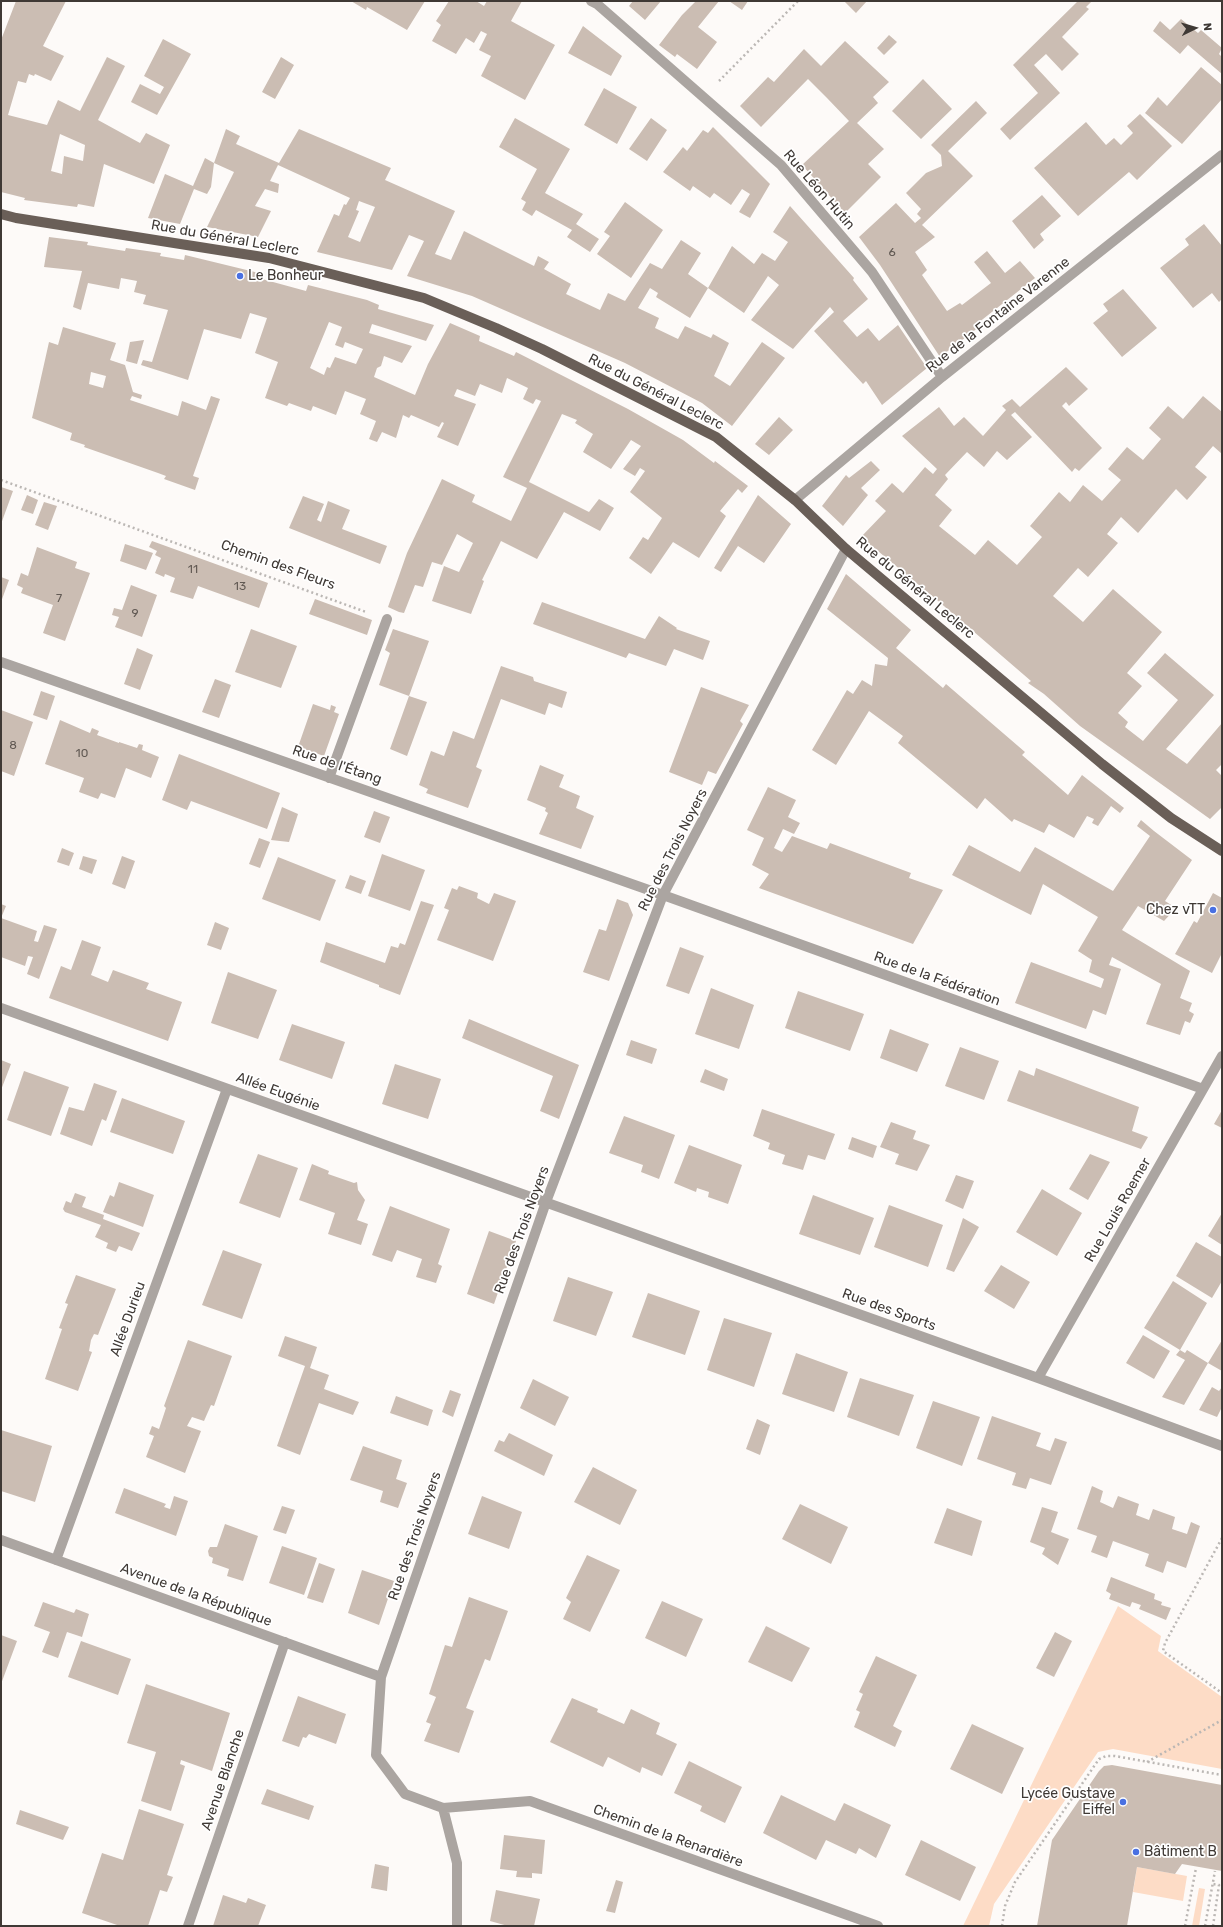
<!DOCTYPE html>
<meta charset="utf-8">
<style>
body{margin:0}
#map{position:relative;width:1223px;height:1927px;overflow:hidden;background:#fdfaf8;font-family:Rubik,sans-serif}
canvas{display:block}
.frame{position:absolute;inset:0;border:2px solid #3f3935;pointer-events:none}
.north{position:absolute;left:1175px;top:8px;width:40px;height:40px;-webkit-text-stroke:3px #fff;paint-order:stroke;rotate:85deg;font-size:11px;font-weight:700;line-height:16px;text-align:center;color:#3f3935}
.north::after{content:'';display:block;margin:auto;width:14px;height:18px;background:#3f3935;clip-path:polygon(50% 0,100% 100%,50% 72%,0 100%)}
</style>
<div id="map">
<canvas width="1223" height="1927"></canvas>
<div class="frame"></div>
<div class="north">N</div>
</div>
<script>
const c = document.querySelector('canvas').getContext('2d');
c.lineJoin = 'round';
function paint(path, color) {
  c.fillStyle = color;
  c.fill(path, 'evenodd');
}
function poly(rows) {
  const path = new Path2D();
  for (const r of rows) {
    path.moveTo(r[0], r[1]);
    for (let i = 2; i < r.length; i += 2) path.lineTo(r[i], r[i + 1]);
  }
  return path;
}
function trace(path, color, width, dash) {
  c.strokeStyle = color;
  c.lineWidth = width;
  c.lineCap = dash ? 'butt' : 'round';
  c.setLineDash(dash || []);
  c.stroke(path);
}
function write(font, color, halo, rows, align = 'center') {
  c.font = font + ' Rubik,sans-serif';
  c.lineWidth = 3.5;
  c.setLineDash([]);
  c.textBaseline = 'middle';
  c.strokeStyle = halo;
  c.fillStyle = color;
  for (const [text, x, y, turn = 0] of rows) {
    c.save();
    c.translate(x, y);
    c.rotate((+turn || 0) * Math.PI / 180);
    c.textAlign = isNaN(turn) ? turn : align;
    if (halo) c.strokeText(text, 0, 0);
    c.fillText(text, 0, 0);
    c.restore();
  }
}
paint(poly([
 [1118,1606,1161,1636,1158,1651,1222,1697,1222,1769,1113,1749,1098,1752,994,1904,989,1926,963,1926],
 [1137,1867,1187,1876,1183,1901,1133,1892],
 [1199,1888,1205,1889,1199,1926,1192,1926]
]), '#fddcc6');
paint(poly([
 [16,1,66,1,43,46,64,56,51,81,35,74,34,76,29,74,26,83,18,81,8,115,47,125,58,100,80,111,107,57,125,66,98,120,140,143,146,133,170,145,154,184,104,164,94,207,78,204,77,207,24,200,25,198,1,192,1,40],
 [60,134,85,145,83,161,64,156,62,174,51,171],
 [351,1,425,1,407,30,367,7,366,10],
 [449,1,476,1,484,6,487,1,522,1,511,21,555,45,525,100,481,76,491,56,479,50,487,34,481,31,474,43,466,38,456,54,432,41,441,25,436,21],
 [633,1,661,1,645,20,629,6],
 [696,1,719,1,698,27,717,42,697,69,677,54,675,57,659,45,682,15],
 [729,1,748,1,742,10],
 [844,1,867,1,856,13],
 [1078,1,1092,1,1086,7,1089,9,1062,37,1079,54,1062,71,1046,54,1034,65,1060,93,1010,140,1000,129,1038,93,1013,65],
 [1181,19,1198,33,1201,30,1222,48,1219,54,1222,57,1222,74,1188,45,1180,54,1153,31,1160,21,1170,30],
 [583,26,622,56,611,76,568,53],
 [889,35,897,42,884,55,877,48],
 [163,39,191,54,157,115,131,102,140,84,160,94,164,87,144,76],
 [845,41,889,82,873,97,878,103,857,123,884,149,868,164,881,177,845,213,802,165,849,121,827,98,808,79,761,127,740,106,768,77,774,82,804,49,821,66],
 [281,57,294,65,275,99,262,92],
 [1201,67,1222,85,1222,99,1182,144,1145,113,1158,97,1167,106],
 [923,79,952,109,921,139,892,111],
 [604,88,637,107,617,144,584,125],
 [976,101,987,113,948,151,973,176,922,225,935,237,915,252,927,270,922,275,947,311,960,303,962,305,991,283,974,262,987,251,1005,273,1020,261,1035,278,978,323,979,327,940,357,880,265,859,237,896,203,915,223,921,218,917,214,921,209,906,193,926,173,942,166,941,155,931,145],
 [1140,114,1172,146,1137,180,1129,172,1078,216,1034,168,1086,122,1106,145,1114,138,1121,145,1133,133,1127,126],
 [515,118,570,149,545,193,583,214,576,224,599,239,590,252,567,237,572,230,536,210,532,216,522,210,526,202,521,199,537,169,499,147],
 [651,118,667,130,647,161,629,149],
 [713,127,770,184,750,218,739,212,750,194,742,189,731,205,714,193,710,198,693,186,690,191,663,172,683,147,687,151,703,130,708,133],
 [226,129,240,136,236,144,279,163,299,129,391,168,385,180,455,211,435,254,451,260,464,231,534,266,538,256,549,262,544,269,571,284,566,294,600,310,608,293,625,301,650,263,662,269,681,240,701,253,688,274,708,288,690,318,656,297,658,293,650,288,638,308,659,318,655,328,678,339,685,326,711,338,713,334,729,343,714,376,730,386,762,342,785,358,732,426,702,403,625,363,472,296,407,276,424,241,409,235,392,270,317,252,334,214,339,216,344,204,346,205,350,198,278,165,270,181,279,184,278,193,265,189,255,206,271,211,258,237,207,227,234,172,214,163],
 [359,201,375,207,360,242,348,237,359,211,356,210],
 [205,158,214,163,211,187,207,194,194,189,180,224,148,218,165,174,193,186],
 [1042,195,1061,216,1040,234,1044,240,1034,249,1012,221],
 [625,202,663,230,631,278,597,254,610,236,604,232],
 [790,206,854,278,853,280,868,299,843,321,857,337,868,328,879,341,898,325,927,368,882,405,866,381,863,384,814,331,834,312,830,307,793,349,751,320,779,285,768,276,744,313,708,288,732,246,754,264,762,253,775,261,788,242,773,232],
 [1204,224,1222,246,1222,299,1219,302,1212,293,1193,308,1160,268,1189,245,1185,239],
 [49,237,88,242,87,245,125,251,126,248,161,253,160,256,184,260,185,255,263,274,262,279,306,291,308,285,367,300,379,305,378,309,434,325,426,341,372,324,369,333,412,346,402,363,384,356,381,366,377,368,374,377,415,395,428,364,450,323,480,336,479,341,514,356,516,352,628,409,683,440,714,463,715,461,748,486,742,493,738,489,720,511,726,516,699,558,673,542,651,574,629,558,643,537,648,540,662,518,630,492,645,471,640,468,635,476,623,469,641,446,631,440,611,469,583,452,593,434,575,423,577,420,562,414,529,482,589,512,599,499,614,508,600,531,564,512,537,559,501,541,482,580,484,581,471,614,432,601,444,566,459,572,473,543,457,534,442,565,432,562,423,587,415,585,404,613,399,612,388,607,407,553,442,479,475,495,472,502,511,521,527,488,503,477,541,401,536,399,533,404,523,399,528,388,507,378,502,393,480,384,475,396,457,389,454,396,476,404,458,446,437,437,444,423,442,422,439,427,411,415,409,418,403,415,396,438,382,432,377,442,369,439,376,421,360,414,366,399,345,391,336,415,313,406,311,411,289,403,287,406,265,398,278,362,255,353,267,318,250,313,241,339,204,329,188,380,141,365,143,360,152,362,168,310,143,304,146,295,134,292,137,281,121,278,119,289,88,283,81,310,73,307,82,271,44,267],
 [329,322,342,327,335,345,343,348,345,342,363,349,356,364,335,357,330,368,327,367,324,375,310,368],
 [1123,289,1157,328,1122,357,1093,323,1108,311,1103,304],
 [63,327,116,343,110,360,125,365,133,392,142,395,141,399,132,396,130,400,178,416,182,401,206,410,211,396,220,399,193,476,199,478,195,490,164,479,166,476,158,473,84,447,85,445,70,440,72,433,32,418,49,342,58,345],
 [91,372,106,376,103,388,89,384],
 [144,340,137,364,126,361,130,342],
 [1066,367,1088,389,1069,406,1066,402,1062,406,1102,448,1079,471,1075,468,1072,472,1015,412,1011,415,1032,437,1007,460,997,451,984,467,967,452,945,475,948,479,935,495,952,510,939,526,975,555,988,540,1017,565,1042,537,1030,526,1059,492,1070,502,1083,485,1102,501,1121,480,1108,469,1127,447,1143,460,1161,439,1149,428,1168,406,1183,419,1203,396,1222,412,1222,454,1213,446,1195,467,1207,477,1187,500,1176,489,1138,533,1121,517,1107,534,1118,543,1088,577,1078,568,1053,596,1083,622,1113,589,1162,632,1127,673,1142,686,1118,713,1128,722,1125,727,1143,741,1178,700,1147,673,1165,653,1214,695,1166,749,1187,764,1222,723,1222,764,1216,770,1222,776,1222,807,1210,819,1080,726,1044,694,1028,683,1031,681,937,600,861,537,886,511,875,501,892,483,903,493,925,467,933,474,937,469,902,436,939,407,954,426,964,417,983,436,1006,410,1002,406,1012,399,1020,407],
 [779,417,793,430,769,455,755,444],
 [871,461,880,470,861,488,868,495,843,526,822,506,846,475,849,478],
 [1,487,13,491,1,524],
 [27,495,38,500,33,514,21,510],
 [758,495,791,524,764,563,738,546,721,572,714,568],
 [303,496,324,504,317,520,321,522,328,501,350,510,342,529,387,546,380,564,289,528],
 [44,502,57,506,48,530,35,525],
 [152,541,268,583,259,608,198,586,193,599,170,592,175,578,165,574,164,577,155,573,161,558,155,555,157,551,149,547],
 [125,544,153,553,146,570,120,561],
 [37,547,77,562,75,568,90,573,65,641,43,633,53,605,21,593,23,588,17,585,21,573,28,576],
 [846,574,911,630,896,648,943,688,946,684,1025,752,1022,755,1068,795,1082,775,1124,808,1120,813,1111,806,1098,826,1092,823,1094,819,1087,816,1074,838,1049,824,1044,833,1014,819,1012,822,985,798,977,809,898,743,903,736,869,711,836,765,812,750,847,690,853,694,862,680,872,686,875,664,887,666,888,658,827,609],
 [1,577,9,580,1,602],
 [131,585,157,595,142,637,115,627,119,617,112,615,114,608,122,610],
 [315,599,372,620,367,635,309,614],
 [542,602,645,639,659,616,677,628,676,629,710,641,703,660,674,649,666,666,629,653,626,658,533,624],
 [251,629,297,646,281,688,235,672],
 [393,629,429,641,409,696,379,685,390,653,385,650],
 [137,648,153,655,140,690,124,684],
 [501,666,533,677,534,681,567,692,562,708,549,703,545,715,501,699,476,767,482,770,468,808,426,793,428,789,419,785,431,751,444,756,453,731,474,739],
 [215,679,231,685,219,718,202,712],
 [701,687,749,705,740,721,743,724,716,774,708,771,702,785,669,772],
 [41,691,55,696,47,720,33,715],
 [409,696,427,702,407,756,390,749],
 [313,704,330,710,331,705,336,707,334,712,339,714,324,756,298,747],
 [1,710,33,722,14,776,1,771],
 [60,720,90,733,92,728,99,731,97,735,119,743,119,742,137,748,139,744,143,745,142,750,159,757,151,778,126,768,115,798,101,793,98,799,79,792,84,778,45,764],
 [179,754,280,793,267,829,191,801,187,810,162,800],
 [540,765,564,775,559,787,580,796,576,808,594,816,581,849,539,834,548,813,545,811,546,808,527,800],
 [768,787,796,800,788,817,800,823,794,834,783,829,774,848,782,852,792,836,827,849,830,843,911,873,909,878,943,890,913,944,759,888,769,874,752,865,764,838,747,830],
 [282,807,298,814,289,842,271,840],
 [374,811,390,817,380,843,364,837],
 [1141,820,1154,831,1151,835,1154,831,1192,860,1165,901,1176,908,1164,921,1138,906,1122,930,1190,971,1180,998,1192,1003,1189,1011,1194,1014,1190,1023,1185,1021,1180,1035,1146,1024,1161,984,1112,957,1109,965,1121,969,1106,1015,1093,1010,1086,1029,1015,1003,1031,962,1101,988,1104,979,1089,972,1092,960,1078,951,1098,917,1043,884,1031,915,952,875,969,845,1020,872,1035,847,1113,891,1150,836,1137,826],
 [259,838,270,842,260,868,249,864],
 [62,848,74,853,69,866,57,862],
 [382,854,425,870,410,911,368,896],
 [83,856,97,860,92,874,79,869],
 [122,856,135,861,125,889,112,884],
 [278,857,336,880,320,921,262,899],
 [350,875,366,881,361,894,345,888],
 [459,886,478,893,477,898,489,904,494,893,516,901,493,961,437,940,449,910,444,908,452,888,457,890],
 [1213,893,1222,898,1222,953,1212,973,1175,954,1194,921,1197,923],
 [617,899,628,903,633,915,609,981,583,972,599,929,606,931],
 [421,901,434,905,400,995,379,987,379,985,320,962,326,942,385,963,391,946,398,948,400,943,405,945],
 [1,904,6,906,1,918,37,931,34,941,38,942,44,925,57,929,39,979,27,974,33,957,28,956,25,966,1,957],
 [215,922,229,928,221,950,207,945],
 [82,940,101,947,91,975,108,982,113,970,149,983,146,989,182,1002,168,1041,49,998,61,966,71,970],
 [680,947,704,956,689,994,666,986],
 [228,972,277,990,258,1039,211,1023],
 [711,988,754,1005,739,1049,695,1034],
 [798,991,864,1014,850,1051,785,1028],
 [469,1019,579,1065,559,1119,540,1111,553,1076,462,1038],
 [292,1024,345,1042,332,1079,279,1060],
 [890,1029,929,1044,917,1072,880,1058],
 [631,1040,657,1049,652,1064,626,1055],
 [960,1047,999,1061,984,1100,945,1086],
 [1,1060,11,1064,1,1090],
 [395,1064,441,1079,428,1119,382,1104],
 [1036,1068,1139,1107,1132,1131,1148,1137,1141,1149,1007,1101,1019,1070,1034,1076],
 [705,1069,728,1079,724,1091,700,1082],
 [24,1071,69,1087,51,1136,7,1120],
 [94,1083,117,1091,106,1121,102,1119,92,1146,60,1134,69,1107,84,1111],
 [122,1098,185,1121,173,1154,110,1132],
 [762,1109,835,1134,825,1160,808,1155,803,1170,782,1164,785,1155,768,1149,770,1143,753,1136],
 [1222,1110,1222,1128,1214,1124],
 [624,1116,675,1135,659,1179,641,1172,643,1165,609,1153],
 [891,1122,916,1131,913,1139,930,1145,917,1171,895,1164,899,1154,880,1147],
 [852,1137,877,1146,873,1158,848,1149],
 [689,1145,742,1165,728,1204,708,1197,709,1192,697,1188,696,1192,674,1183],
 [258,1154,298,1168,280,1218,239,1203],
 [1090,1154,1110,1162,1088,1200,1069,1189],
 [312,1164,329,1171,328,1174,354,1183,357,1182,358,1190,365,1200,357,1220,368,1224,361,1245,328,1234,335,1213,299,1200],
 [956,1175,974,1181,963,1209,945,1201],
 [119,1182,154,1195,143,1227,103,1212,110,1195,114,1197],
 [1042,1189,1082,1213,1057,1256,1016,1232],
 [75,1193,86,1197,82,1207,104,1215,103,1219,140,1233,132,1251,119,1246,116,1252,106,1248,108,1243,95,1237,101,1225,65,1212,63,1209,66,1201,71,1203],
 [813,1195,874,1218,860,1255,799,1234],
 [889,1205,943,1225,928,1267,874,1247],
 [390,1206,450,1229,438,1264,442,1266,436,1283,416,1277,422,1259,397,1250,392,1262,372,1255],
 [1222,1213,1222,1245,1208,1236],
 [963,1218,979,1227,954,1272,946,1269],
 [489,1231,516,1241,494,1304,467,1294],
 [1196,1242,1222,1257,1222,1281,1212,1298,1176,1276],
 [223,1250,262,1264,242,1319,202,1305],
 [1001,1265,1030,1282,1014,1309,984,1291],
 [76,1275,116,1289,98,1335,94,1334,91,1340,89,1351,92,1352,78,1391,45,1379,62,1329,59,1328,68,1304,65,1303],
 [568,1277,613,1292,596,1336,553,1321],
 [1173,1281,1207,1303,1180,1350,1144,1328],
 [648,1293,700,1311,685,1355,632,1337],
 [724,1318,772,1333,754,1387,707,1370],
 [1143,1335,1170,1351,1154,1379,1126,1363],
 [285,1336,317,1347,310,1368,329,1375,324,1389,359,1402,353,1415,319,1403,300,1455,277,1446,305,1366,278,1356],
 [188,1340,232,1356,214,1406,211,1405,204,1421,192,1417,187,1426,201,1431,185,1473,146,1457,154,1436,149,1434,152,1426,159,1429,166,1408,164,1406],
 [1222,1340,1222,1371,1208,1363],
 [1180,1350,1185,1353,1187,1350,1208,1363,1184,1405,1162,1397,1185,1360,1176,1355],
 [796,1353,848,1372,834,1412,782,1394],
 [860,1378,914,1395,899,1436,847,1417],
 [533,1379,569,1397,555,1426,520,1408],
 [1212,1387,1219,1391,1222,1387,1222,1407,1217,1417,1199,1410],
 [450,1390,461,1394,453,1417,442,1412],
 [396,1396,433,1410,428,1426,390,1413],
 [933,1401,980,1417,962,1466,916,1448],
 [992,1416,1041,1433,1036,1446,1050,1451,1055,1438,1067,1442,1051,1485,1030,1478,1026,1489,1012,1485,1016,1473,977,1459],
 [757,1419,770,1425,760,1455,746,1449],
 [1,1430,52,1446,35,1502,1,1491],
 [509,1433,553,1455,544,1476,494,1451,499,1440,504,1442],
 [363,1446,402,1460,396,1479,407,1483,398,1508,380,1502,383,1491,350,1480],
 [593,1467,637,1490,620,1525,574,1502],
 [1092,1486,1103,1491,1100,1502,1113,1508,1118,1496,1139,1504,1136,1515,1149,1520,1153,1509,1175,1517,1172,1529,1187,1534,1191,1522,1200,1526,1186,1568,1167,1561,1163,1573,1145,1566,1149,1554,1113,1541,1107,1558,1091,1552,1097,1536,1077,1529],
 [124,1488,166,1504,164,1507,170,1509,174,1496,188,1501,176,1536,115,1513],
 [482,1496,522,1512,509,1549,468,1534],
 [800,1504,848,1527,831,1564,782,1539],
 [282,1506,295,1510,286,1534,273,1530],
 [1042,1507,1058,1512,1051,1532,1069,1539,1058,1565,1042,1554,1045,1548,1030,1542],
 [947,1508,982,1521,972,1556,934,1543],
 [225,1524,258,1536,243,1581,227,1576,229,1569,212,1563,213,1558,209,1556,208,1551,210,1547,217,1547],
 [282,1546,317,1558,304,1595,269,1583],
 [587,1555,620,1570,590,1632,563,1619,571,1602,566,1598],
 [319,1563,335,1569,323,1603,307,1598],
 [362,1570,394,1581,379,1625,348,1613],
 [1111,1577,1155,1594,1154,1599,1162,1602,1161,1605,1171,1608,1166,1620,1139,1609,1141,1605,1132,1602,1130,1607,1109,1599,1111,1594,1106,1591],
 [469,1597,508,1611,490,1661,485,1659,466,1708,474,1711,459,1753,424,1741,431,1724,426,1722,436,1697,429,1694,445,1645,452,1647],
 [662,1601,703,1619,686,1657,645,1638],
 [43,1602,74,1613,76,1609,89,1614,82,1637,67,1632,58,1658,42,1652,50,1632,34,1626],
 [766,1626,810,1648,792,1682,748,1662],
 [1055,1632,1072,1641,1054,1677,1036,1668],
 [1,1635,17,1641,1,1684],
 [81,1641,131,1659,118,1695,68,1677],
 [876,1656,917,1675,893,1726,902,1731,895,1747,854,1727,860,1712,856,1710,863,1694,859,1692],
 [146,1684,230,1713,212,1771,181,1760,180,1764,185,1766,171,1811,141,1801,156,1752,127,1743],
 [298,1696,346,1714,336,1744,309,1734,306,1738,303,1737,299,1747,282,1741],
 [572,1698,598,1709,597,1712,624,1724,631,1709,660,1723,656,1734,677,1744,662,1776,642,1767,640,1773,608,1757,603,1767,550,1742],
 [972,1724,1024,1748,1002,1794,950,1769],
 [689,1761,742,1787,725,1823,700,1811,702,1806,674,1793],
 [1112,1765,1222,1785,1222,1871,1182,1864,1175,1874,1137,1867,1127,1926,1037,1926,1052,1840,1099,1771,1104,1766],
 [267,1789,314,1806,309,1820,261,1804],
 [781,1795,835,1821,844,1803,891,1825,876,1858,859,1848,856,1854,826,1840,816,1860,763,1833],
 [139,1809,184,1824,167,1875,173,1877,167,1892,160,1890,148,1926,120,1926,82,1913,102,1853,123,1860],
 [20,1810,69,1827,63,1840,16,1824],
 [504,1835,545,1840,542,1874,532,1873,532,1878,516,1877,517,1871,500,1869],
 [921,1840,976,1867,960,1901,905,1875],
 [375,1864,389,1867,387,1891,371,1888],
 [616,1880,623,1882,615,1913,606,1911],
 [496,1890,540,1899,534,1926,508,1926,490,1921],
 [223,1895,246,1903,248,1898,266,1905,258,1926,213,1926]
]), '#cbbdb3');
trace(poly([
 [719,81,798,1],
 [1,480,366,612],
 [1222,1538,1165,1643,1163,1651,1222,1693],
 [1147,1762,1222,1720],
 [1002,1926,1005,1906,1015,1882,1099,1759,1106,1756,1115,1756,1222,1775],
 [1185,1926,1196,1868],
 [1205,1926,1215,1871],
 [1213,1926,1219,1885,1213,1884]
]), '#bbb7b4', 2.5, [2, 3]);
trace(poly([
 [591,1,597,4,781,165,872,272,942,377],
 [795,500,942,377,1222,155],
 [1,662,663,895,1203,1089],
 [329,778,387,619],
 [1,1008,1038,1378,1222,1446],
 [1038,1378,1222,1056],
 [1,1540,381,1677],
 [56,1560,227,1089],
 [443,1808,530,1801,878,1926],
 [188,1926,285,1642],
 [457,1926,457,1863,443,1808,405,1794,376,1755,381,1677,546,1202,663,895,846,549]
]), '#aba5a1', 10);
trace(poly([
 [1,214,16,218,269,258,424,298,496,328,542,349,716,437,795,500,846,549,1102,764,1171,818,1222,851]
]), '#6a5f58', 10);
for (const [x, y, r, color] of [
 [240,276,4,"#4970e2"],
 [1213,910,4,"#4970e2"],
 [1123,1802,4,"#4970e2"],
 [1136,1852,4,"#4970e2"]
]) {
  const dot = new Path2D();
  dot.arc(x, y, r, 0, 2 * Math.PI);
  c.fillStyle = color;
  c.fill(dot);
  trace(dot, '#fff', 1.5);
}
write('12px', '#625a54', null, [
 ["6",892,253],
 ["11",193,570],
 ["13",240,587],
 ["7",59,599],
 ["9",135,614],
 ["8",13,746],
 ["10",82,754]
]);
write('14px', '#3f3935', '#fff', [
 ["Rue Léon Hutin",819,190,49],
 ["Rue du Général Leclerc",225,238,10],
 ["Rue de la Fontaine Varenne",998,315,-38],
 ["Rue du Général Leclerc",656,392,27],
 ["Chemin des Fleurs",278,565,20],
 ["Rue du Général Leclerc",915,588,40],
 ["Rue de l'Étang",337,765,19],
 ["Rue des Trois Noyers",673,850,-63],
 ["Rue de la Fédération",937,979,20],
 ["Allée Eugénie",278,1092,20],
 ["Rue Louis Roemer",1118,1210,-60],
 ["Rue des Trois Noyers",522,1230,-70],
 ["Rue des Sports",889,1310,20],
 ["Allée Durieu",128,1319,-70],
 ["Rue des Trois Noyers",415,1536,-71],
 ["Avenue de la République",196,1595,20],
 ["Avenue Blanche",223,1780,-71],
 ["Chemin de la Renardière",668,1836,20]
]);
write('14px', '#3f3935', '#fff', [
 ["Le Bonheur",248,276],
 ["Chez vTT",1205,910,"right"],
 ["Lycée Gustave",1115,1794,"right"],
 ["Eiffel",1115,1810,"right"],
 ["Bâtiment B",1144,1852]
], 'left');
</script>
